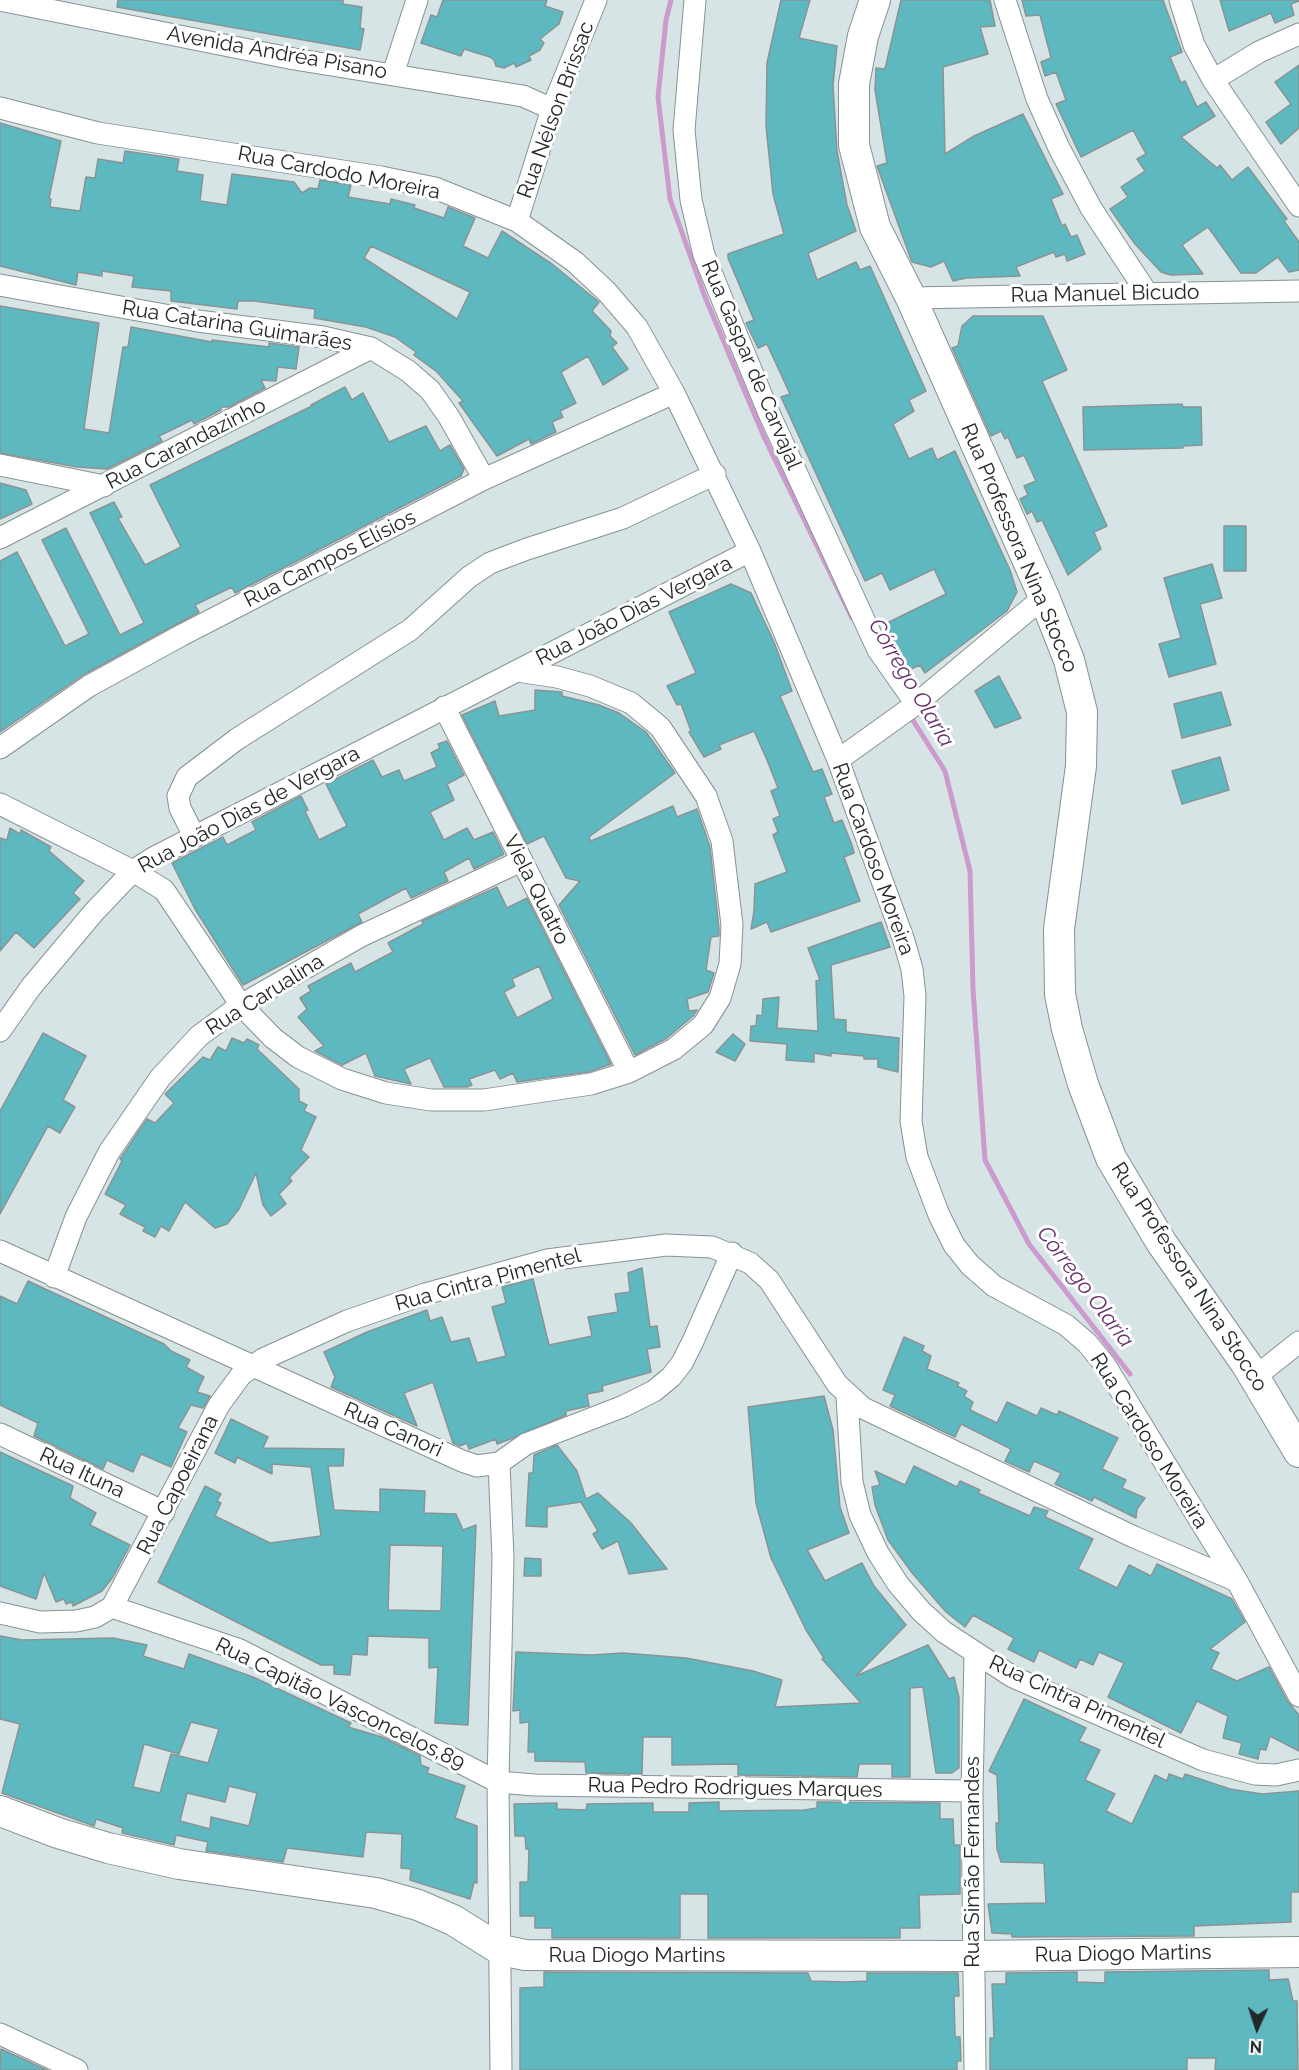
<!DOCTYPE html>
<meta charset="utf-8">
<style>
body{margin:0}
#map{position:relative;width:1299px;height:2070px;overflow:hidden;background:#d7e4e5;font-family:Raleway,sans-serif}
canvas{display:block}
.north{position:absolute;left:1227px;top:1998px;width:60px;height:60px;-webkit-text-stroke:4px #fff;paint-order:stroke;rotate:183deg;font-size:16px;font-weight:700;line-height:24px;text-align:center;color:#222727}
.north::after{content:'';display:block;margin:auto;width:21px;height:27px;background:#222727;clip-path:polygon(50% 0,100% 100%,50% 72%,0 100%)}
</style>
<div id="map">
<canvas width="1299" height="2070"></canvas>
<div class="north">N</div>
</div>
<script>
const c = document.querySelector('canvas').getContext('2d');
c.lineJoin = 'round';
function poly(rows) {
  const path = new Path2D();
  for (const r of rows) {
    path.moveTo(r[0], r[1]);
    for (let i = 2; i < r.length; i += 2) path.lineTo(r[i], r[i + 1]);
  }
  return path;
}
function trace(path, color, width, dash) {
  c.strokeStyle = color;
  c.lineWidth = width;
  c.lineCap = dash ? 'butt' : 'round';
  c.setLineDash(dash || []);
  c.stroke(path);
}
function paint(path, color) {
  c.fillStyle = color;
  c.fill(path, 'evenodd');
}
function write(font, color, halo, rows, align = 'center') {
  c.font = font + ' Raleway,sans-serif';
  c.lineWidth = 6;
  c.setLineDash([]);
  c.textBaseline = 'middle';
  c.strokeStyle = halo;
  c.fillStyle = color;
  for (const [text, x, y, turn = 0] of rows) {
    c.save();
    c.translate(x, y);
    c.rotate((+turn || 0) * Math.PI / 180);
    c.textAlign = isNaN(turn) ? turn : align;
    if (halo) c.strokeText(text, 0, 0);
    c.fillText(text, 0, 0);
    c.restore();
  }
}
trace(poly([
 [671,0,666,20,658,97,670,199,705,297,764,437,852,618],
 [909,714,945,771,970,871,973,989,985,1160,1029,1244,1130,1374]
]), '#ca9bcc', 5);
const building = poly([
 [118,0,343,0,343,4,362,7,360,28,364,29,360,50,117,7,118,0],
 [443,0,547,0,545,6,563,12,559,24,540,39,544,43,540,50,529,56,531,60,516,67,514,63,504,68,496,66,494,60,490,57,464,49,461,56,421,43,431,15,437,17,443,0],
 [781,0,810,0,799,38,837,46,833,85,837,151,847,205,856,231,808,253,817,280,856,262,860,270,870,266,926,391,909,400,914,411,893,424,909,459,932,448,937,460,955,451,1010,570,1017,592,1007,611,925,673,920,665,909,670,885,624,946,594,934,569,890,590,882,573,865,581,781,397,790,394,767,344,758,348,746,323,754,320,728,258,728,254,784,234,773,194,766,126,767,63,781,0],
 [901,0,990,0,995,26,980,27,988,54,943,67,945,154,974,136,1023,114,1063,194,1051,199,1062,226,1065,224,1071,237,1077,235,1085,254,1067,261,1065,254,1056,257,1054,252,1016,267,1020,276,966,278,953,281,944,261,931,267,912,262,877,166,887,163,875,90,876,68,885,69,901,0],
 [1022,0,1163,0,1182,52,1170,57,1181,83,1185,81,1197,107,1206,102,1215,116,1181,137,1217,168,1220,165,1232,180,1248,167,1287,219,1284,221,1299,242,1299,270,1289,272,1278,257,1256,273,1241,273,1208,227,1182,245,1203,274,1171,275,1161,272,1135,244,1110,209,1128,197,1121,187,1145,171,1137,159,1146,154,1133,130,1081,157,1056,104,1066,100,1056,72,1045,76,1041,62,1051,58,1040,15,1026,16,1022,0],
 [1220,0,1299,0,1299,1,1291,4,1294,15,1275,23,1271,13,1229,31,1220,0],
 [1299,65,1299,128,1281,144,1266,122,1291,104,1275,82,1299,65],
 [0,123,61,141,49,198,51,199,50,207,80,211,86,177,95,178,98,159,123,163,125,151,179,159,177,171,203,175,200,201,227,205,232,174,294,182,302,193,310,188,318,189,320,180,351,185,348,197,390,204,391,199,415,205,414,208,444,218,448,207,475,218,463,246,488,258,502,231,552,264,599,302,592,311,611,331,610,336,617,343,612,347,628,369,603,385,588,356,561,372,576,403,560,411,563,417,552,422,556,432,531,444,529,439,497,456,459,403,463,401,437,372,414,355,416,352,395,337,366,327,314,318,315,309,254,301,238,301,237,309,171,301,171,291,132,287,134,276,102,271,102,276,78,272,76,285,0,266,0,123],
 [371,246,470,292,457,319,364,258,371,246],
 [0,306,99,323,84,429,109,433,123,347,128,347,131,327,212,342,212,340,269,347,269,343,299,347,296,369,278,367,276,381,261,380,265,388,229,407,221,407,221,410,194,424,192,420,159,436,162,441,107,469,77,467,0,453,0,306],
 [973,316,1043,316,1067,370,1042,381,1107,526,1094,532,1101,549,1068,575,1042,520,1037,522,1032,511,1027,514,1020,499,1028,495,1024,486,1036,481,1024,455,1017,458,1008,437,1005,439,1001,431,991,436,952,348,958,346,962,326,973,316],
 [345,387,352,400,363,393,389,442,426,426,440,451,450,445,464,469,461,476,235,593,232,587,195,605,199,612,83,675,0,732,0,561,17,552,65,646,89,634,42,540,66,528,120,635,144,623,90,513,114,502,122,517,118,518,145,565,181,547,150,485,314,405,311,405,345,387],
 [1182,404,1183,407,1201,407,1202,445,1183,446,1183,448,1084,450,1083,407,1182,404],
 [0,483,26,490,32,504,0,519,0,483],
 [1224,526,1246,526,1246,571,1224,571,1224,526],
 [1212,564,1222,598,1200,604,1216,664,1169,677,1159,644,1181,638,1164,578,1212,564],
 [731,584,751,593,774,642,792,691,780,696,813,772,822,769,832,794,824,797,834,823,842,820,852,845,854,853,844,857,860,901,771,932,767,922,751,929,754,911,755,884,787,872,773,835,778,832,773,819,780,816,771,791,778,788,767,760,754,731,719,745,721,749,704,757,689,732,691,731,681,704,677,705,667,686,696,673,669,612,731,584],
 [999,676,1021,718,995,728,975,691,999,676],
 [535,690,562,692,562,696,599,705,619,713,646,732,675,773,589,837,591,841,673,806,677,817,697,809,710,847,719,929,719,936,711,937,706,970,714,973,708,992,687,999,689,1011,697,1010,693,1016,667,1038,635,1055,559,905,580,881,566,878,544,836,527,844,462,715,495,701,499,716,535,710,535,690],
 [1221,692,1231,725,1182,738,1174,704,1221,692],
 [447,741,464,775,447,784,454,800,430,812,444,840,467,828,474,840,493,832,504,854,474,869,469,858,444,872,448,881,411,898,406,888,358,914,362,922,243,985,195,909,172,863,223,837,227,845,256,830,252,822,301,796,308,810,305,811,319,840,347,826,326,784,373,760,382,777,399,770,404,781,437,767,431,753,440,748,438,744,447,741],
 [1220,757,1229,790,1182,804,1172,771,1220,757],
 [10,828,20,834,21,830,51,847,49,851,84,881,73,893,80,899,34,948,16,932,0,951,0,838,7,840,10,828],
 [497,887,507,908,527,898,611,1064,588,1072,517,1082,513,1073,500,1079,495,1070,469,1079,472,1085,467,1087,444,1087,430,1058,404,1069,411,1084,375,1076,366,1053,342,1065,315,1051,324,1046,298,1017,307,1009,300,998,311,991,308,986,351,963,355,972,393,952,388,943,423,924,422,921,497,887],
 [539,966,553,999,517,1018,504,992,515,986,512,979,539,966],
 [881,922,890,947,831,965,834,1019,846,1020,846,1032,899,1038,898,1072,878,1067,878,1059,864,1059,864,1056,831,1053,831,1056,814,1053,814,1062,786,1060,787,1044,750,1041,751,1026,756,1026,757,1015,762,1016,763,999,779,997,777,1028,818,1031,816,981,820,980,808,948,881,922],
 [43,1033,86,1056,63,1100,75,1107,60,1133,48,1126,0,1214,0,1111,43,1033],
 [733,1034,745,1044,735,1061,716,1052,733,1034],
 [232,1038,244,1043,247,1039,259,1045,257,1049,299,1089,299,1101,307,1105,304,1111,316,1117,301,1150,309,1157,289,1178,292,1181,279,1194,286,1204,271,1216,263,1205,256,1173,239,1209,227,1224,215,1228,185,1202,169,1231,161,1226,155,1237,143,1231,145,1227,120,1214,126,1205,105,1194,122,1161,120,1159,147,1119,155,1123,174,1103,165,1094,203,1057,210,1060,218,1047,226,1051,232,1038],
 [642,1268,650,1327,657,1326,660,1347,647,1349,651,1372,602,1386,603,1391,587,1394,589,1406,566,1411,566,1415,513,1438,497,1444,496,1439,469,1449,467,1443,460,1446,453,1443,433,1382,404,1393,417,1426,331,1387,335,1377,324,1352,367,1332,427,1310,430,1321,442,1317,451,1342,469,1338,477,1363,506,1356,492,1307,506,1303,502,1287,533,1279,549,1345,592,1336,588,1317,618,1312,615,1294,630,1292,628,1273,642,1268],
 [28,1281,164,1344,171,1351,190,1360,186,1367,204,1377,197,1392,210,1396,203,1408,191,1405,178,1428,187,1432,171,1467,141,1454,133,1472,107,1460,103,1469,34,1436,38,1423,0,1405,0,1296,17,1304,28,1281],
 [904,1337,924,1346,922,1351,931,1356,927,1369,959,1383,957,1386,967,1391,964,1396,973,1402,970,1410,997,1423,1007,1402,1037,1416,1041,1408,1057,1415,1059,1411,1118,1438,1102,1469,1126,1480,1122,1488,1145,1498,1137,1509,1136,1518,1094,1497,1092,1501,1055,1484,1061,1473,1034,1461,1029,1472,1005,1461,1011,1449,961,1424,955,1437,890,1406,895,1395,883,1390,904,1337],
 [824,1396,833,1430,840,1507,849,1533,807,1550,825,1581,862,1563,874,1586,906,1625,856,1676,928,1645,949,1679,954,1677,959,1698,959,1768,952,1773,936,1773,923,1687,910,1688,910,1777,892,1777,892,1764,859,1764,857,1777,738,1775,738,1764,672,1765,672,1737,643,1737,642,1774,586,1773,585,1762,535,1761,535,1752,528,1752,529,1722,520,1723,520,1710,513,1711,516,1652,591,1655,623,1653,686,1658,753,1671,782,1680,775,1707,861,1703,822,1659,824,1658,806,1630,771,1558,756,1503,748,1407,824,1396],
 [231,1419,268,1437,263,1448,344,1449,343,1466,328,1466,334,1510,380,1512,380,1489,425,1491,424,1513,456,1514,463,1530,476,1525,468,1725,435,1723,438,1667,429,1668,429,1638,368,1636,367,1655,352,1654,350,1675,334,1674,334,1665,321,1665,158,1582,205,1486,221,1494,217,1501,221,1503,215,1516,270,1543,321,1536,311,1467,272,1464,272,1474,237,1457,235,1463,215,1453,231,1419],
 [390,1545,443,1546,441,1611,388,1610,390,1545],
 [557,1445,577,1471,586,1499,598,1493,631,1523,667,1569,629,1574,618,1541,602,1549,593,1534,598,1531,581,1502,547,1507,547,1527,526,1526,529,1473,533,1473,534,1455,557,1445],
 [0,1452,73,1486,70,1498,96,1513,90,1525,130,1545,113,1577,102,1591,73,1606,72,1602,66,1604,64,1599,56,1602,44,1573,36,1599,0,1586,0,1452],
 [914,1466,957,1487,960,1481,980,1490,978,1493,1030,1516,1034,1507,1048,1511,1045,1517,1093,1539,1078,1569,1117,1588,1129,1565,1151,1576,1157,1564,1232,1599,1245,1622,1210,1649,1219,1653,1211,1669,1237,1681,1269,1667,1288,1702,1299,1715,1299,1751,1270,1736,1266,1750,1260,1749,1258,1759,1239,1754,1242,1743,1223,1738,1228,1716,1197,1701,1181,1733,1108,1697,1124,1663,1099,1652,1093,1665,1080,1659,1076,1668,1039,1650,1034,1662,1008,1649,1014,1638,973,1615,965,1627,946,1612,913,1574,888,1540,875,1505,872,1487,880,1485,875,1471,905,1485,914,1466],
 [525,1558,541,1559,541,1576,524,1576,525,1558],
 [0,1636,22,1640,113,1638,147,1645,143,1656,184,1669,189,1654,253,1677,351,1723,348,1727,382,1737,420,1756,421,1765,429,1768,427,1773,465,1786,455,1818,477,1826,477,1883,474,1882,470,1899,410,1880,411,1869,401,1868,402,1834,366,1832,363,1857,287,1848,283,1862,206,1851,208,1842,176,1835,174,1845,122,1833,123,1828,96,1819,94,1826,2,1793,20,1724,0,1719,0,1636],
 [191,1722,219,1729,208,1763,171,1754,160,1793,133,1787,144,1744,179,1754,191,1722],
 [229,1786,257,1793,249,1826,211,1817,210,1829,180,1821,187,1793,225,1802,229,1786],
 [1024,1699,1086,1728,1079,1741,1100,1750,1085,1780,1115,1794,1106,1811,1132,1824,1155,1775,1167,1781,1169,1774,1183,1779,1185,1774,1230,1789,1262,1794,1299,1791,1299,1892,1291,1892,1291,1922,1194,1926,1194,1936,1012,1937,1012,1934,992,1933,988,1904,1046,1903,1044,1863,1001,1862,997,1849,996,1823,999,1823,997,1775,989,1771,1024,1699],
 [719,1802,719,1811,804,1810,817,1808,817,1802,940,1803,940,1819,953,1819,954,1845,960,1845,960,1894,919,1895,920,1928,900,1928,900,1938,708,1938,708,1894,680,1894,680,1938,552,1938,552,1928,535,1928,535,1916,520,1916,520,1882,528,1882,529,1849,526,1849,525,1836,515,1836,514,1804,557,1803,557,1809,586,1810,587,1804,653,1803,653,1812,689,1812,689,1803,719,1802],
 [1269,1970,1269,1980,1288,1979,1293,2001,1297,2001,1298,2070,1215,2070,1216,2058,1187,2058,1187,2070,990,2070,990,2038,994,2038,992,1984,1006,1984,1006,1973,1077,1972,1077,1982,1105,1983,1105,1972,1269,1970],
 [544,1972,808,1973,811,1981,846,1982,867,1981,867,1973,958,1973,959,1996,954,1996,955,2037,960,2037,961,2061,957,2061,957,2070,520,2070,520,1988,544,1987,544,1972],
 [1,2049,47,2070,0,2070,1,2049]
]);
paint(building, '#5eb8c0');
trace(building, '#889495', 1.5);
const street = poly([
 [0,0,294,59,523,96,552,109],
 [695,0,684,130,691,200,704,255,768,411,878,650,916,704],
 [1005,0,1037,99,1059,148,1091,208,1147,293],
 [1180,0,1194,45,1213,80,1299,206],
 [393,74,417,0],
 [1213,80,1259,52,1299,34],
 [0,108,98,133,381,177,435,188,517,221,575,262,607,292,637,327,674,393,750,551,838,760,903,938,912,969,915,996,911,1121,917,1157,939,1215,954,1245,970,1265,994,1286,1066,1325,1087,1343,1105,1365,1237,1581,1299,1696],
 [517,221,552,109,596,0],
 [0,285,198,321,323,337,371,348,408,371,430,390,449,417,484,479],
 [911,298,1299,291],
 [0,465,104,486],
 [0,538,371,348],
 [444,707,629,1072],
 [0,748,89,686,182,635,484,479,674,393],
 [838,760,916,704,1044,597],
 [0,804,133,871,164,890,241,1005,273,1038,298,1057,342,1079,386,1093,431,1100,484,1100,591,1084,629,1072,674,1049,703,1025,720,998,730,964,732,925,722,841,706,796,660,727,631,703,590,686,557,677,517,671],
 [194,836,180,808,178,796,187,777,237,739,410,630,469,577,490,563,527,549,623,518,715,474],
 [0,1031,31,987,94,912,133,871,153,858,750,551],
 [0,1251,462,1461,477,1466,499,1463,503,1558,498,1782,501,2070],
 [54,1277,76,1217,109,1152,160,1078,199,1036,241,1005,361,936,521,861],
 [1255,1377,1299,1342],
 [847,1396,852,1482,860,1515,878,1553,898,1584,921,1611,944,1632,1013,1677,1203,1760,1255,1774,1276,1775,1299,1770],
 [0,1434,164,1512],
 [499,1463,526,1444,624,1406,654,1391,671,1377,682,1363,693,1341,732,1253],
 [112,1607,240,1650,498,1782,535,1785,972,1791],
 [0,1613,40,1622,76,1621,95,1617,112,1607,219,1405,241,1375,263,1359,347,1321,425,1294,547,1260,666,1245,712,1247,750,1263,769,1280,837,1384,863,1408,1134,1537,1237,1581],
 [975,1654,972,1791,975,2070],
 [0,2034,77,2070]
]);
const secondary = poly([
 [875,0,863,36,854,84,854,145,875,227,911,298,1044,597,1069,660,1082,712,1081,766,1059,929,1060,994,1067,1029,1083,1084,1111,1158,1161,1242,1247,1365,1299,1452],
 [0,1811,58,1833,108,1848,179,1864,376,1893,418,1905,453,1920,501,1950,525,1955,974,1956,1299,1952]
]);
trace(street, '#869293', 23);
trace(secondary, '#869293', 32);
trace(street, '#fff', 21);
trace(secondary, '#fff', 30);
write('21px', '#222727', '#fff', [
 ["Avenida Andréa Pisano",277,53,10],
 ["Rua Nélson Brissac",556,110,-70],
 ["Rua Cardodo Moreira",339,173,11],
 ["Rua Manuel Bicudo",1105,294,-1],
 ["Rua Catarina Guimarães",237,326,9],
 ["Rua Gaspar de Carvajal",751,365,67],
 ["Rua Carandazinho",186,444,-27],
 ["Rua Professora Nina Stocco",1019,548,67],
 ["Rua Campos Elísios",330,559,-27],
 ["Rua João Dias Vergara",634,611,-27],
 ["Rua João Dias de Vergara",249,810,-28],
 ["Rua Cardoso Moreira",873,859,70],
 ["Viela Quatro",536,890,63],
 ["Rua Carualina",265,995,-32],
 ["Rua Professora Nina Stocco",1189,1277,57],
 ["Rua Cintra Pimentel",488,1280,-15],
 ["Rua Canori",393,1430,24],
 ["Rua Cardoso Moreira",1149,1441,58],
 ["Rua Ituna",82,1473,25],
 ["Rua Capoeirana",178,1485,-63],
 ["Rua Cintra Pimentel",1077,1702,25],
 ["Rua Capitão Vasconcelos,89",340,1704,26],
 ["Rua Pedro Rodrigues Marques",735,1788,1],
 ["Rua Simão Fernandes",973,1862,-90],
 ["Rua Diogo Martins",1123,1954,-1],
 ["Rua Diogo Martins",637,1956]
]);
write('italic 22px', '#69316d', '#fff', [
 ["Córrego Olaria",911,683,59],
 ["Córrego Olaria",1085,1287,53]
]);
</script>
